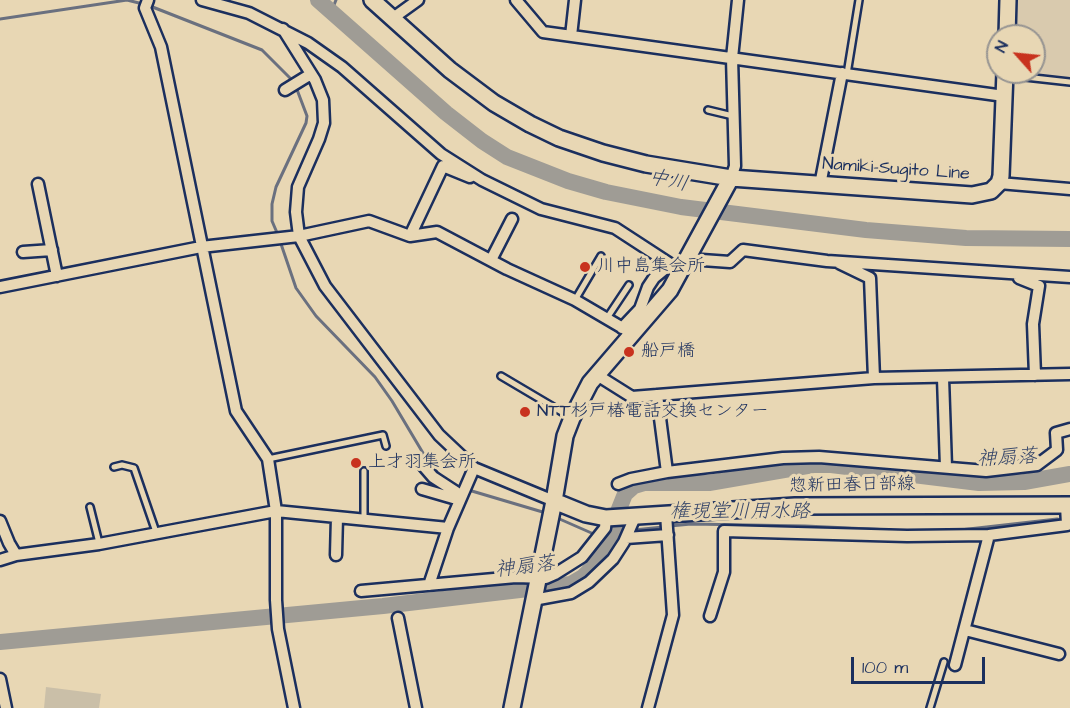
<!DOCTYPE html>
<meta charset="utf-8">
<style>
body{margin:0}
#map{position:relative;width:1070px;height:708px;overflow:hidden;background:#e8d7b4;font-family:"Architects Daughter",sans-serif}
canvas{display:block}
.north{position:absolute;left:986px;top:24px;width:60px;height:60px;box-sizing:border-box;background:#e8d7b4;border:2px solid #969492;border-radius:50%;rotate:297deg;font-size:16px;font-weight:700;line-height:24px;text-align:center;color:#1b2f5e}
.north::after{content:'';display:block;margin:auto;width:21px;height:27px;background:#c8321e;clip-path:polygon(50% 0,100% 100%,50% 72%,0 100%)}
.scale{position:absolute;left:851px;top:657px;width:134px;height:27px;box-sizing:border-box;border:3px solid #1b2f5e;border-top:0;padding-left:8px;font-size:18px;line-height:21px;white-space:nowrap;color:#1b2f5e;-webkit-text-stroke:4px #e8d7b4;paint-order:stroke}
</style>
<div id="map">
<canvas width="1070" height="708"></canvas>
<div class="north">N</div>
<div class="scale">100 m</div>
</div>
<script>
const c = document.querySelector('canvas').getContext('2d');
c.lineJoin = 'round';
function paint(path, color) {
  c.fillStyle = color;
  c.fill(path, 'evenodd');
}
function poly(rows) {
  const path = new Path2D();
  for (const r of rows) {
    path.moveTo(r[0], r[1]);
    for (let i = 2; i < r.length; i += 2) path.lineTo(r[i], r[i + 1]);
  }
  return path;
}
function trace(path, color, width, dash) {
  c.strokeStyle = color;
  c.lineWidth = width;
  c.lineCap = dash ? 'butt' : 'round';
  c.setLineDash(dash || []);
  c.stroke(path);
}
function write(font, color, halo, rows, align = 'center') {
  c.font = font + ' "Architects Daughter","Klee One",sans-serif';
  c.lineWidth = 6;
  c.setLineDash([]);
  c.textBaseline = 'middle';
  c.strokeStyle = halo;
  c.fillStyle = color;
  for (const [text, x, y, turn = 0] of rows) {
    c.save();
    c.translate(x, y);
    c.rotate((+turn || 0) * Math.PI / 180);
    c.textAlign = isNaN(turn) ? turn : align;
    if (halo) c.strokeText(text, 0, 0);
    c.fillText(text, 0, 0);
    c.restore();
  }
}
paint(poly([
 [1013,0,1070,0,1070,78,1009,72,1034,72,1034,36,1011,36]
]), '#d9caae');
paint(poly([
 [46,687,101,694,99,708,44,708]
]), '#cabfa8');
trace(poly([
 [150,6,262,50,293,81],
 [332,10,336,0],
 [0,19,127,0,143,4],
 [278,235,272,221,272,204,276,187,306,123,307,116,296,87],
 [280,241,296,288,316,316,375,377,392,401,426,458,440,476],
 [455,486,546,513],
 [555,517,596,535],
 [670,526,691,524,805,526,891,530],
 [634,530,663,527],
 [960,530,1057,519,1064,521],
 [605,535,627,530]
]), '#6a707f', 3);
trace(poly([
 [318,0,446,113,482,141,507,157,568,181,606,192,681,207,866,230,966,238,1070,239],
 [0,642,383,606,571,584,583,577,588,572,614,532,617,514,625,494,634,486,644,483,709,483,813,465,831,465,979,483,1024,482,1070,474]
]), '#9f9c95', 16);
const service = poly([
 [847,74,859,0],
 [1007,75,1070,82],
 [708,110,733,116],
 [575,300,601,256],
 [607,318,629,285],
 [501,376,572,418],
 [268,459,383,435,386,446],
 [114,467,122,465,134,468,156,532],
 [90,507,99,543],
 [364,519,364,471],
 [930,708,944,662]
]);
const minor = poly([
 [148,0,145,8,161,47,236,411,268,459,276,511,276,600,278,629,294,708],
 [202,0,249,13,308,43,342,67,441,154,482,180,541,209,615,228,681,271],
 [516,0,543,32,1004,96],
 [393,18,418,0],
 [283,29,315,80,323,100,324,123,319,139,298,187,296,212,299,236,325,286,439,435,474,468,554,501],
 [571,36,575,0],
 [285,90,311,74],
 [731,178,735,166,732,58,738,0],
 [999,183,1070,189],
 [38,184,57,276],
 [820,185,842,73],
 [410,236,443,166,470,177],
 [23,252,52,250],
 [688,259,730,262,743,250,827,261,1070,277],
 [491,260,512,219],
 [839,263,870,278,874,378],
 [1019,278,1039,286,1033,324,1035,375],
 [0,287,201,247,299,236,369,221,410,236,437,232,507,269,575,300,633,334],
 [622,328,640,309,648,287,654,278,671,264],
 [597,375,632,397,874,378,1070,374],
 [943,378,946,467],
 [657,395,667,472],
 [420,462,433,477,456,492,461,497],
 [618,484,631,479,667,472,783,458,819,457,986,471,1037,465,1057,450,1056,433,1070,429],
 [422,489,453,498,461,497],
 [0,521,9,543,16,555],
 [626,538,668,535],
 [336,555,337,517],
 [0,560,16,555,99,544,276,511,448,528,474,468],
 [429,585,448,528],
 [361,591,516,577,546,578,555,574,582,557,605,528,606,518],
 [533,600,571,593,589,582,613,559,624,542,635,517],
 [710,616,724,572,724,531,907,536,989,535],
 [398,618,416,708],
 [965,630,1059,654],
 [955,665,989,535,1067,525,1066,505],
 [0,679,6,708],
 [648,708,673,615,666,514]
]);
const secondary = poly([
 [372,0,450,70,494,103,530,124,559,138,603,153,646,164,731,178,972,195,991,191,999,183,1001,176,1005,72],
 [1007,36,1008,0],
 [554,501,586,514,606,518,795,506,1070,505],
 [512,708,554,501,565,436,572,418,590,383,670,290,731,178]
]);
trace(service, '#1b2f5e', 10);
trace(minor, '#1b2f5e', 15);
trace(secondary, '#1b2f5e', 20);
trace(service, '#e8d7b4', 5);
trace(minor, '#e8d7b4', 10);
trace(secondary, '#e8d7b4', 15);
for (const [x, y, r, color] of [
 [585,267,6,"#c8321e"],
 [629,352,6,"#c8321e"],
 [525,412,6,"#c8321e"],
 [356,463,6,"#c8321e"]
]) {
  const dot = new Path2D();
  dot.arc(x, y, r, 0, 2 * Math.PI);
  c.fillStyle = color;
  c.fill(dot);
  trace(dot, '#e8d7b4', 2);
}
write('18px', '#1b2f5e', '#e8d7b4', [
 ["Namiki-Sugito Line",896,170,4],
 ["惣新田春日部線",852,486,-1]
]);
write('18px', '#1b2f5e', '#e8d7b4', [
 ["川中島集会所",597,267],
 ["船戸橋",641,352],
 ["NTT杉戸椿電話交換センター",537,412],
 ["上才羽集会所",368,463]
], 'left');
write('italic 20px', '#354569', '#e8d7b4', [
 ["中川",668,182,12],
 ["神扇落",1007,459,-3],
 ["権現堂川用水路",740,513],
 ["神扇落",525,568,-7]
]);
</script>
